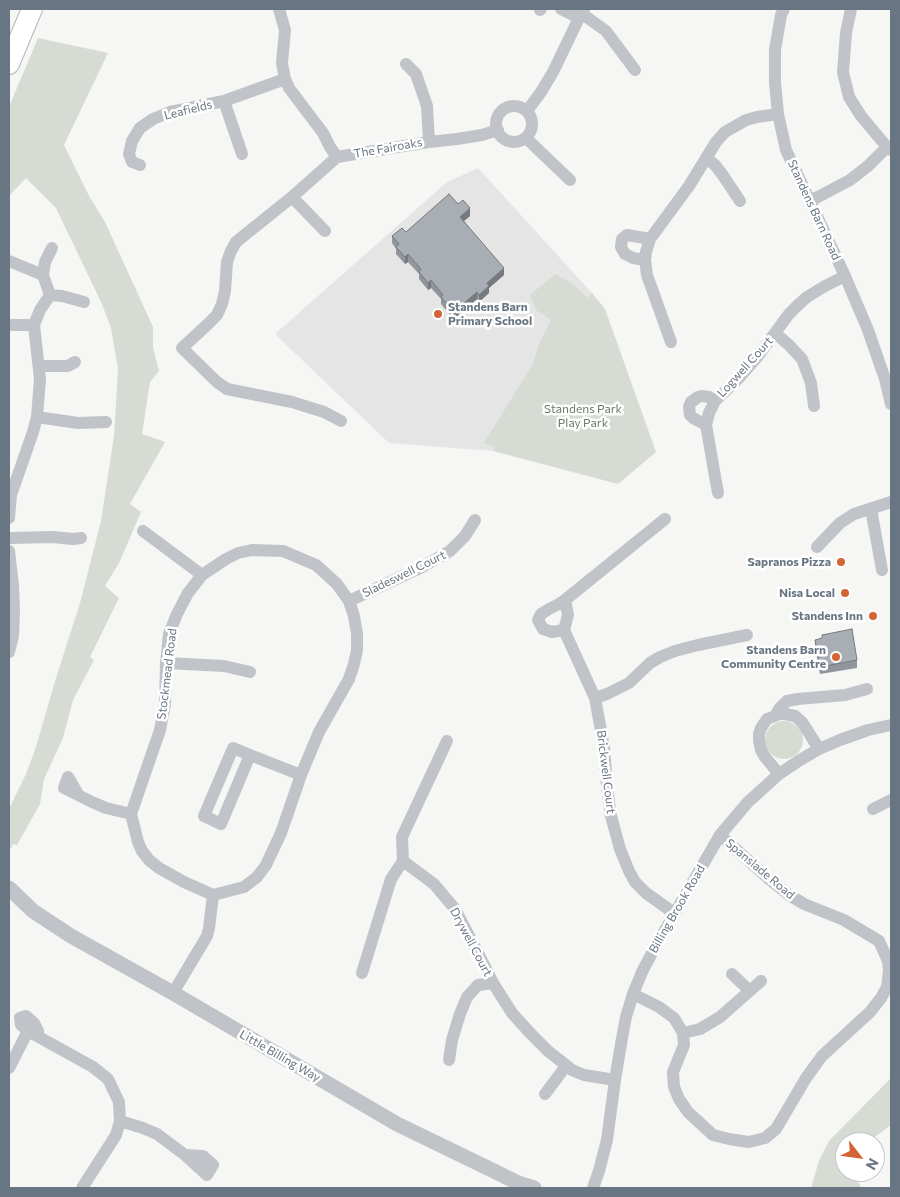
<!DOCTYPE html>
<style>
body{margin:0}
#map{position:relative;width:900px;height:1197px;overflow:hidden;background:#f6f6f4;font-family:Commissioner,sans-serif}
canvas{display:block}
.frame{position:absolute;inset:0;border:10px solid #687582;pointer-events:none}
.north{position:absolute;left:835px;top:1132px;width:50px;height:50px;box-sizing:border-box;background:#fff;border:1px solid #c3c8cd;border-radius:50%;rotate:120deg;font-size:14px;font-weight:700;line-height:20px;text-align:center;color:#687582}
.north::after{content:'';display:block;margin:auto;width:18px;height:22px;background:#d46436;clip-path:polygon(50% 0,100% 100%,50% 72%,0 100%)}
</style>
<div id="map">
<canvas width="900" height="1197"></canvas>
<div class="frame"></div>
<div class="north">N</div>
</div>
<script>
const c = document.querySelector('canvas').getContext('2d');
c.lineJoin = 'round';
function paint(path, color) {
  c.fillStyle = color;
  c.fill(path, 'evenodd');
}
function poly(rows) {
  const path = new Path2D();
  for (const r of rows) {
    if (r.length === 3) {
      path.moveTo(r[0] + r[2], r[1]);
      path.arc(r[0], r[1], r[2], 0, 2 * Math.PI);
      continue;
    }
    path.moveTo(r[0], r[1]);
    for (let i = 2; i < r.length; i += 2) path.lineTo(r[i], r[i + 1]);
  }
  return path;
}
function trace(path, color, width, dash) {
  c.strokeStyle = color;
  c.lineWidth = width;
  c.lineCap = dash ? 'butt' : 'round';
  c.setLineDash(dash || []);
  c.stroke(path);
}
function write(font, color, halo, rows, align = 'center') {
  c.font = font + ' Commissioner,sans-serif';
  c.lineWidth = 5;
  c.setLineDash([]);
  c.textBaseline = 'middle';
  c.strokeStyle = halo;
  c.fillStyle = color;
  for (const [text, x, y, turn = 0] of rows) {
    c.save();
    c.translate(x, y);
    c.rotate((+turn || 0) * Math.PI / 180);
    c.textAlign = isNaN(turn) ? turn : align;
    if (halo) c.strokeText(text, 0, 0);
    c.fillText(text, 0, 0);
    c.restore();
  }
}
paint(poly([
 [478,168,592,293,493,451,389,443,275,334,447,182]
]), '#e4e5e4');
paint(poly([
 [38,38,108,53,64,145,89,196,105,222,153,327,153,347,159,371,150,382,142,434,165,442,130,504,141,512,119,563,105,586,119,598,90,657,94,660,73,700,63,738,44,779,40,804,17,845,13,844,9,852,9,809,26,774,35,750,56,678,80,603,101,521,114,436,118,369,111,328,102,304,56,208,26,178,9,196,9,107],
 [556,274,574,285,588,298,592,293,605,309,656,452,618,484,493,451,495,447,484,443,533,364,539,344,551,320,536,310,530,295],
 [784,740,19],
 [891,1078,891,1125,868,1142,845,1142,845,1172,855,1172,860,1186,864,1188,811,1188,819,1161,829,1141]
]), '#d6dbd3');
const trunk = poly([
 [9,64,32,9]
]);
trace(trunk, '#b3b6b9', 22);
trace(poly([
 [279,9,285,30,282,63,285,79,289,88,323,133,330,147,337,157],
 [561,9,579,18],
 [784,9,781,15,775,50,775,83,778,114,786,150,845,276,868,330,885,379,891,404],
 [851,9,846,33,843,72,849,97,861,116,887,147,891,150],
 [540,10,541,9],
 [581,13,606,31,635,70],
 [406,64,416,74,427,106,429,142],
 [224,101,242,154],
 [514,124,18],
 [527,111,541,92,553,72,579,18,584,9],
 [526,138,570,180],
 [706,158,715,165,722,174,740,201],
 [140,165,132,162,129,154,132,141,140,128,153,119,170,112,224,101,285,79],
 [292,197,325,231],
 [809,200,818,197,850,180,868,166,887,147],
 [645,260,633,258,625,254,621,247,622,239,627,235,650,239],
 [9,261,43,275],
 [50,295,62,296,84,302],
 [9,325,34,325],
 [775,333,789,345,802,359,811,383,814,406],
 [671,342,647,275,645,260,646,252,650,239,689,186,716,142,725,132,746,120,757,117,778,114],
 [39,366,68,366,75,362],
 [37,417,78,423,106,422],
 [341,421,324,412,292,402,227,389,217,382,182,348,208,324,217,315,222,304,225,291,227,262,231,251,236,242,292,197,337,157,429,142,457,139,482,135,498,130],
 [706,425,693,418,690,415,689,407,691,402,698,397,702,396,709,397,715,401],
 [718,493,706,425,709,413,715,401,737,380,758,356,789,314,798,305,807,297,825,286,845,276],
 [871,509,882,570],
 [9,518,11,495,33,432,37,417,40,379,34,325,40,310,50,295,43,275,45,262,52,248],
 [665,519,565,600,568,615,564,630,595,698,604,747,607,787,611,816,620,849,629,871,635,882,646,893,674,913],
 [143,531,202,575],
 [9,538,53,537,73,539,81,538],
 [817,547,840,523,854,514,891,502],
 [9,551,13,586,14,611,13,636,9,652],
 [349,601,422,567,450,551,465,536,475,520],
 [564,630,552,632,543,629,538,620,541,614,549,609,559,604,565,600],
 [166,663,224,666,250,672],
 [595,698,607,694,629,683,650,663,660,657,675,651,698,645,747,635],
 [776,715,779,709,787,701,798,699,845,695,867,689],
 [447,741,402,837,403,861,434,884,455,909,479,955,493,983,512,1013,530,1033,548,1051,572,1070,584,1075,615,1080],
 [250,755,233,748,204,816,221,824,250,755,301,775],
 [779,774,765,757,761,750,759,741,759,734,761,728,767,719,780,714,785,714,795,716,802,722,819,749],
 [78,794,68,777,64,788,92,802,106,808,131,814],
 [873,809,891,800],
 [362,973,391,879,403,861],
 [732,974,750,991],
 [173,993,207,936,209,928,213,895,184,882,159,868,149,860,142,851,138,842,131,814,160,730,165,704,166,663,169,634,177,614,188,593,202,575,226,559,238,553,252,550,283,551,316,565,337,584,349,601,354,616,357,634,357,650,354,664,349,679,319,732,301,775,281,833,266,865,257,877,244,887,213,895],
 [633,994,659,1007,674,1018,683,1033,684,1045,673,1072,674,1087,679,1099,688,1112,713,1135,729,1139,749,1142,765,1138,776,1129,806,1078,822,1056,870,1012,881,998,887,987,889,971,888,961,879,941,844,920,804,904,789,895,769,879,720,835],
 [28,1031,21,1025,20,1018,26,1016,34,1023,38,1031,38,1036],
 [683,1033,700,1029,720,1017,761,981],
 [449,1060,452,1040,460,1014,467,997,478,985,493,983],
 [9,1068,28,1031,93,1067,108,1079,119,1102,120,1121,116,1135,82,1188],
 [545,1094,566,1066],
 [120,1121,143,1128,157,1134,185,1155,203,1156,213,1165,207,1175,185,1155],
 [593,1188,599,1171,607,1140,615,1080,622,1038,626,1017,633,994,642,972,653,951,720,835,748,802,779,774,800,760,819,749,840,740,868,730,891,725]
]), '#c0c3c7', 12);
trace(poly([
 [9,888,33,911,71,936,173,993,397,1124,496,1172,518,1183,534,1188]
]), '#c0c3c7', 15);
trace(trunk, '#fff', 20);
paint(poly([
 [458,204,470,216,464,221,504,275,489,288,489,293,479,302,477,299,456,317,452,312,450,315,441,304,441,299,431,288,428,290,419,279,419,274,408,262,405,264,396,254,396,249,392,243,392,236,406,232],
 [822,635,857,660,857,668,820,674,815,647,815,640,822,639]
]), '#90969b');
paint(poly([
 [470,208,470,216,460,224,460,217],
 [408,254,408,262,405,264,405,257],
 [504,268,504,275,489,288,489,293,479,302,479,295,487,283],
 [431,280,431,288,428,290,428,283],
 [477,292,477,299,456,317,456,310],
 [452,305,452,312,450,315,450,307]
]), '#767a7e');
const building = poly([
 [449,194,458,204,463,200,470,208,460,217,504,268,487,283,489,286,479,295,477,292,456,310,452,305,450,307,441,297,443,295,431,280,428,283,419,272,421,269,408,254,405,257,396,247,399,244,392,236,402,228,406,232,449,194],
 [852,629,857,660,820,667,815,640,822,638,822,635,852,629]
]);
paint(building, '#a8aeb4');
trace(building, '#767a7e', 1);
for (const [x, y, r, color] of [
 [438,314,5,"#d46436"],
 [841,562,5,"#d46436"],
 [845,593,5,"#d46436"],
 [873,616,5,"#d46436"],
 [836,657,5,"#d46436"]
]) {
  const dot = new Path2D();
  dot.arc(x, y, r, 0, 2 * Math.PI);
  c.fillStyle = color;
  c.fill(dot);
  trace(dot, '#fff', 2);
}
write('12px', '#687582', '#fff', [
 ["Leafields",188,110,-14],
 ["The Fairoaks",388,148,-10],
 ["Standens Barn Road",814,210,65],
 ["Logwell Court",745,367,-48],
 ["Sladeswell Court",404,574,-26],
 ["Stockmead Road",167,674,-83],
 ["Brickwell Court",606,772,83],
 ["Spanslade Road",760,869,40],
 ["Billing Brook Road",677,909,-60],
 ["Drywell Court",471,942,62],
 ["Little Billing Way",280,1056,30]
]);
write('bold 12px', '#687582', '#fff', [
 ["Standens Barn",448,307,"left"],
 ["Primary School",448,321,"left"],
 ["Sapranos Pizza",831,562],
 ["Nisa Local",835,593],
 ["Standens Inn",863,616],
 ["Standens Barn",826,650],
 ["Community Centre",826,664]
], 'right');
write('12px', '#697a66', '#fff', [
 ["Standens Park",583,409],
 ["Play Park",583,423]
]);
</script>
